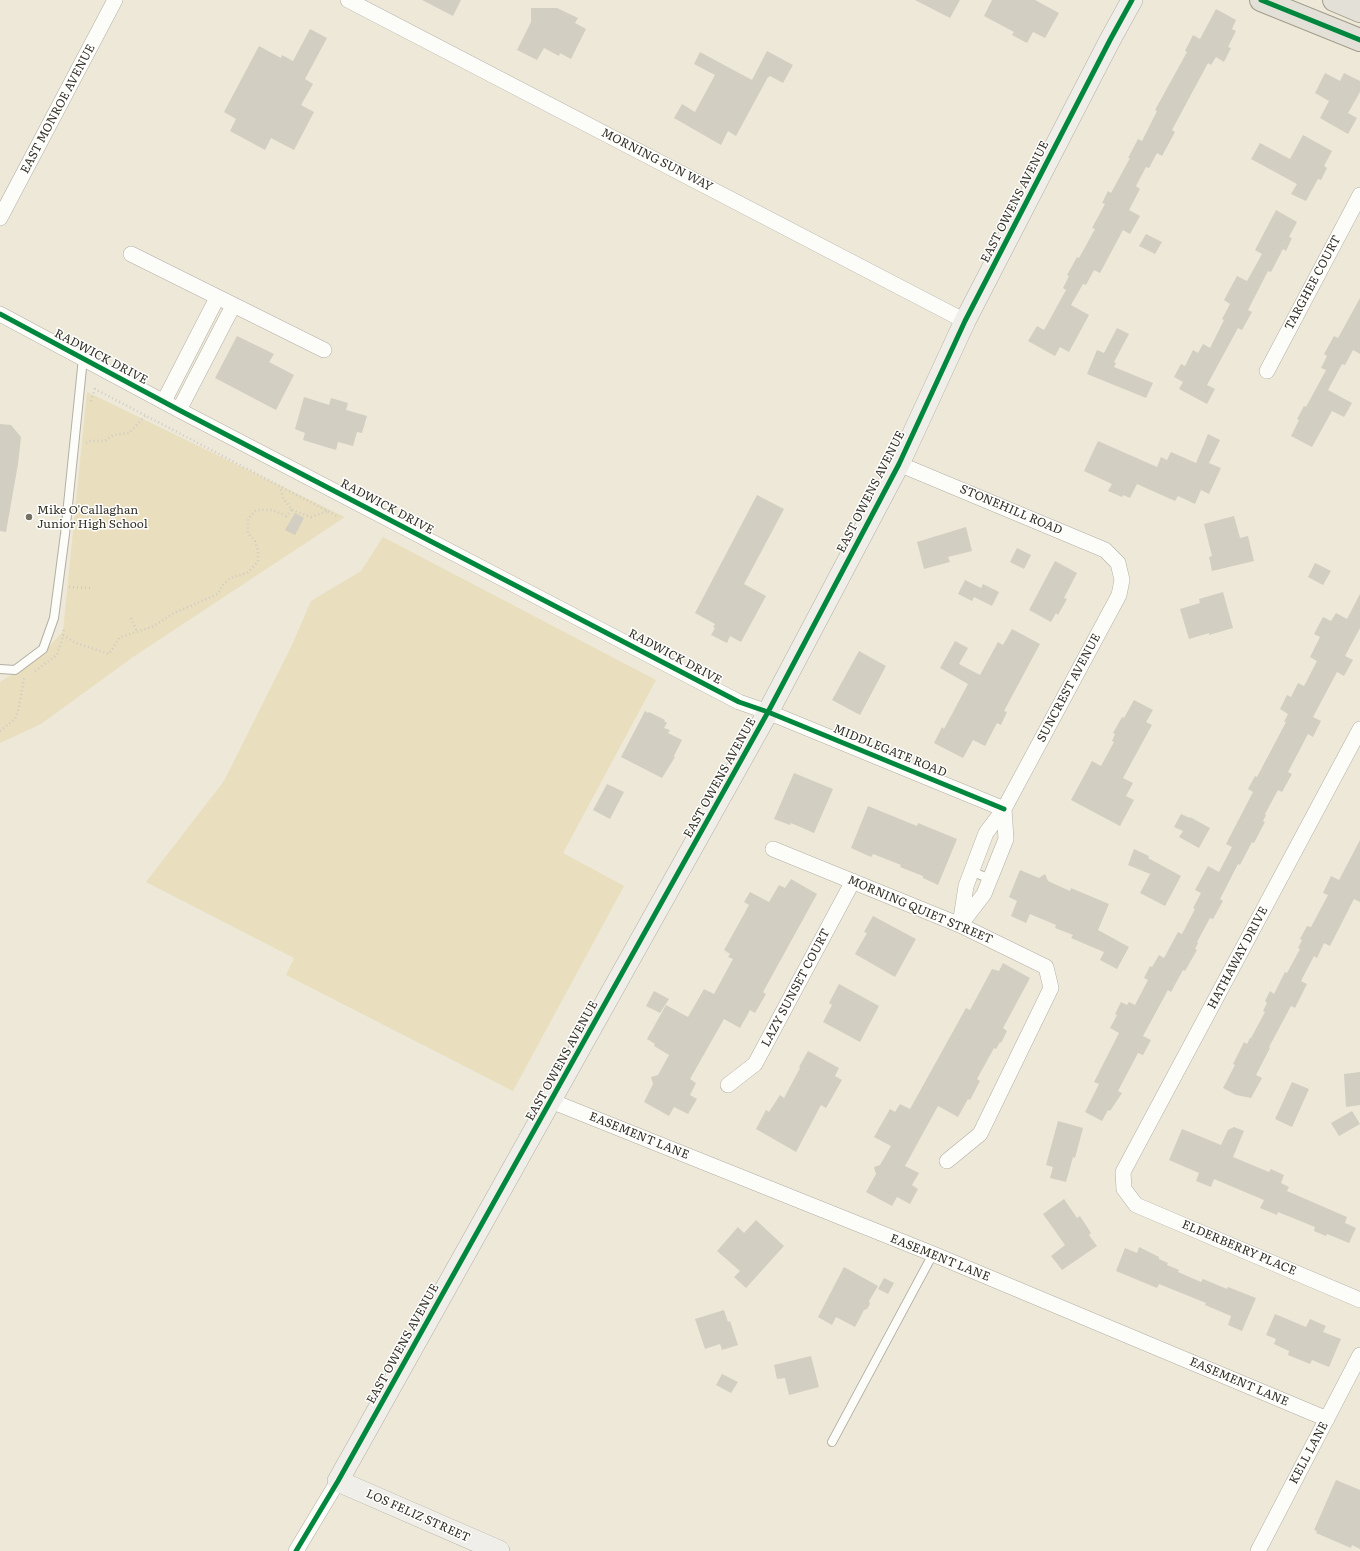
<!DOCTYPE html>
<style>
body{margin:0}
canvas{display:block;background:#ede8d8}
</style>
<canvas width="1360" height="1551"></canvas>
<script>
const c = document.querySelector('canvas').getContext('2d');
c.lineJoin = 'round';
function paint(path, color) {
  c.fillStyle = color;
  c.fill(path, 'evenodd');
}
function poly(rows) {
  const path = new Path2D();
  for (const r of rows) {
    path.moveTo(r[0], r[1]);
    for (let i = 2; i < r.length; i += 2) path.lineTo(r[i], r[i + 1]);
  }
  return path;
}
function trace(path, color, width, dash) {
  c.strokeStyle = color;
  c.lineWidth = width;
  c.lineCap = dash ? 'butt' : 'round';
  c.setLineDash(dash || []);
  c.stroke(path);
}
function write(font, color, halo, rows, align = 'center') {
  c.font = font + ' Literata,serif';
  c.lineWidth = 3;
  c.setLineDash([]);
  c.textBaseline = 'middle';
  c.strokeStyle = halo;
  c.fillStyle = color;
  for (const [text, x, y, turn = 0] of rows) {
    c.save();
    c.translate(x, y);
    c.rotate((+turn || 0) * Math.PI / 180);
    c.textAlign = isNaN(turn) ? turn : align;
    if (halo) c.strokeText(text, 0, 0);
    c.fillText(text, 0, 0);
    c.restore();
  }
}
paint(poly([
 [87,392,345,517,133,657,41,724,0,743,0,682,39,658,63,631],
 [383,537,656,680,563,853,624,886,513,1091,286,975,294,958,146,882,224,781,292,645,311,601,361,571]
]), '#e9debd');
paint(poly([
 [422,0,461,0,453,16],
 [915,0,960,0,950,18],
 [992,0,1035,0,1059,13,1045,38,1033,32,1027,43,1012,35,1014,32,984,16],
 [531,8,557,8,578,18,575,23,586,29,571,59,560,53,559,56,544,48,537,60,517,50,531,22],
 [1216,9,1236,20,1232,29,1236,31,1228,47,1231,48,1224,62,1216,57,1211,65,1208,63,1172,130,1175,132,1162,156,1157,153,1149,168,1146,167,1136,186,1140,189,1129,210,1140,216,1130,234,1123,230,1100,273,1094,270,1086,285,1083,284,1071,305,1089,315,1069,352,1060,347,1055,356,1028,341,1037,326,1044,330,1066,290,1063,288,1069,276,1067,275,1077,257,1079,258,1095,229,1092,228,1105,204,1102,203,1108,191,1111,193,1130,158,1128,158,1138,139,1142,141,1157,111,1155,110,1187,52,1185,51,1193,35,1200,39],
 [310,29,327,38,305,79,313,84,301,105,314,112,294,150,271,138,265,150,230,131,236,119,224,112,259,46,281,58,282,55,293,61],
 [767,51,793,65,783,83,770,76,769,77,768,77,736,136,728,131,721,145,674,118,682,104,695,112,715,75,694,64,700,52,752,80],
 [1325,73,1340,81,1344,73,1360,81,1360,92,1348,113,1357,118,1348,134,1320,118,1329,101,1315,93],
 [1303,135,1332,151,1324,166,1327,168,1321,180,1318,179,1306,201,1291,194,1297,184,1251,159,1260,143,1290,159],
 [1276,210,1297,222,1289,237,1292,238,1286,251,1283,249,1271,272,1268,271,1248,310,1252,312,1242,330,1238,328,1207,385,1215,389,1207,404,1179,389,1183,382,1174,377,1181,364,1185,366,1193,350,1198,353,1203,344,1210,348,1224,320,1222,319,1230,304,1224,300,1237,276,1247,281,1262,254,1255,250],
 [1146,234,1162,242,1155,254,1139,246],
 [1360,298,1360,354,1353,350,1345,365,1342,364,1328,390,1352,403,1344,417,1332,411,1312,447,1291,436,1299,420,1297,419,1304,406,1306,407,1326,370,1321,368,1327,356,1324,354,1334,336,1338,338],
 [1117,328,1129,334,1114,362,1116,363,1114,367,1153,383,1146,398,1087,374,1097,350,1104,353],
 [237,336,274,354,269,362,294,375,276,410,215,378],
 [304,397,329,405,331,398,348,403,346,410,367,416,362,433,357,432,353,446,338,442,336,450,303,440,305,433,295,429],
 [0,424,11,425,21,437,18,464,6,532,0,531],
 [1208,434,1220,440,1209,463,1221,468,1209,494,1201,490,1195,504,1178,496,1175,501,1137,484,1130,498,1123,495,1122,497,1108,491,1112,484,1084,471,1098,441,1157,467,1161,457,1167,460,1171,452,1196,463],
 [757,495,784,509,744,584,766,596,741,642,730,636,727,643,711,635,715,628,713,627,715,624,695,613],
 [295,513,304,518,295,535,285,530],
 [1234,516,1240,538,1248,536,1254,561,1212,571,1209,557,1212,556,1204,524],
 [966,527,972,551,948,557,950,562,924,569,917,542],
 [1017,548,1031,555,1024,569,1010,562],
 [1055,561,1077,573,1064,598,1067,599,1058,615,1056,613,1051,622,1029,610],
 [1315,563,1331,571,1323,585,1308,577],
 [965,580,981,588,983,584,999,592,992,606,974,597,972,601,958,594],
 [1223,592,1233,628,1209,635,1209,633,1189,639,1180,609,1200,603,1199,599],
 [1360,594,1360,628,1345,656,1353,660,1344,676,1337,672,1313,717,1321,721,1313,737,1308,734,1288,772,1292,774,1282,792,1278,790,1265,814,1266,815,1263,821,1265,822,1254,843,1252,842,1240,865,1238,864,1220,899,1223,901,1213,919,1210,918,1197,942,1198,943,1195,949,1197,950,1185,971,1183,970,1171,992,1168,990,1143,1036,1151,1040,1143,1055,1138,1053,1118,1091,1122,1093,1110,1111,1108,1110,1102,1121,1085,1112,1099,1084,1094,1082,1119,1033,1110,1028,1117,1015,1115,1014,1121,1002,1127,1005,1129,1002,1135,1005,1148,980,1144,978,1150,966,1152,967,1159,955,1164,958,1178,932,1182,934,1195,909,1193,908,1201,893,1195,890,1208,866,1219,872,1232,847,1226,844,1253,792,1248,789,1255,776,1257,777,1286,722,1284,722,1288,714,1280,709,1287,695,1291,697,1298,683,1304,686,1317,661,1310,657,1320,637,1314,634,1323,617,1331,621,1336,613,1347,619],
 [1012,629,1040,644,1004,711,1007,712,1001,725,997,723,985,746,973,740,963,758,934,743,942,727,944,729,968,684,940,668,955,641,968,648,959,664,980,675,998,642,1003,645],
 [859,651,886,666,860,715,832,700],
 [1134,700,1153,710,1146,722,1152,725,1123,778,1133,783,1126,796,1134,800,1120,826,1071,800,1092,761,1101,766,1114,742,1112,741,1115,734,1113,733,1122,717,1124,718],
 [645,711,648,713,649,712,665,720,664,721,667,723,664,728,670,730,668,733,682,740,674,756,675,757,662,778,621,757],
 [794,773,833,789,814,833,791,823,790,825,774,819],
 [607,784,624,792,610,819,593,810],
 [868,806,917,826,918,823,957,839,938,885,923,878,923,876,900,867,901,865,873,854,871,857,851,848],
 [1181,814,1190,818,1190,817,1210,828,1199,848,1179,837,1183,831,1174,827],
 [1360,840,1360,902,1354,899,1330,946,1324,943,1317,958,1314,956,1301,981,1307,984,1295,1008,1291,1006,1269,1047,1270,1048,1256,1075,1262,1078,1251,1098,1236,1095,1223,1088,1235,1065,1233,1064,1244,1042,1247,1044,1250,1038,1251,1038,1265,1012,1263,1011,1267,1003,1265,1001,1270,991,1274,994,1285,972,1287,973,1300,949,1298,948,1302,940,1300,939,1307,926,1311,927,1328,895,1323,893,1331,876,1339,880],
 [1134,849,1149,856,1148,858,1181,876,1165,906,1140,893,1150,874,1128,865],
 [1020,870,1039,878,1045,874,1048,881,1070,891,1071,888,1109,904,1098,930,1129,947,1117,969,1100,960,1104,952,1071,938,1073,935,1055,928,1056,925,1030,914,1026,923,1011,916,1017,901,1009,897],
 [791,879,817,894,763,992,766,994,755,1013,750,1010,740,1028,724,1019,690,1079,696,1083,690,1095,697,1099,688,1114,674,1107,669,1116,644,1102,653,1084,651,1077,658,1075,669,1055,654,1046,655,1044,647,1039,666,1005,688,1017,704,989,714,994,733,959,728,957,730,954,724,950,749,905,744,902,750,892,769,902,779,885,785,888],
 [873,916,916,939,895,977,855,954,867,933,864,932],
 [1003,963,1030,978,1003,1028,1007,1031,1001,1043,1000,1042,996,1049,994,1048,977,1079,980,1081,970,1100,968,1099,958,1117,938,1106,905,1166,919,1173,912,1185,918,1189,910,1204,897,1197,892,1206,866,1192,876,1174,874,1167,880,1165,891,1146,874,1137,890,1109,895,1112,900,1104,910,1109,966,1008,970,1010,992,969,999,971],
 [839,984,879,1006,860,1042,823,1022,832,1005,829,1003],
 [654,991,669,999,660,1013,646,1006],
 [808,1051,839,1068,835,1076,842,1080,826,1108,821,1105,796,1152,756,1129,766,1110,769,1112,780,1095,784,1098,800,1068,799,1067],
 [1360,1072,1360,1105,1346,1107,1344,1074],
 [1292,1082,1309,1089,1292,1127,1275,1119],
 [1352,1111,1360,1124,1339,1136,1331,1123],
 [1058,1121,1083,1128,1075,1158,1073,1157,1066,1182,1050,1178,1053,1167,1046,1165],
 [1234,1127,1244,1131,1233,1157,1269,1172,1271,1169,1284,1175,1281,1183,1289,1187,1287,1191,1347,1217,1345,1223,1356,1228,1349,1243,1327,1234,1326,1236,1314,1231,1315,1227,1278,1212,1277,1215,1260,1208,1264,1200,1214,1179,1211,1187,1196,1181,1199,1173,1169,1160,1182,1129,1221,1145,1228,1130],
 [1064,1199,1077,1218,1080,1216,1091,1233,1089,1235,1097,1246,1062,1270,1051,1256,1065,1245,1043,1214],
 [756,1220,784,1246,746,1288,734,1277,740,1271,717,1251,738,1227,744,1233],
 [1139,1247,1159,1257,1159,1259,1168,1263,1167,1265,1179,1270,1178,1272,1201,1282,1203,1279,1227,1289,1228,1287,1256,1298,1242,1331,1228,1325,1231,1316,1205,1305,1206,1303,1159,1284,1157,1288,1116,1271,1125,1248,1137,1253],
 [844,1267,878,1286,869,1301,870,1304,867,1309,864,1310,855,1327,836,1317,832,1325,818,1317],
 [884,1278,894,1283,888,1294,878,1289],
 [724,1310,728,1322,730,1321,738,1345,722,1350,720,1344,705,1349,695,1319],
 [1275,1314,1306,1327,1310,1319,1326,1326,1323,1332,1341,1339,1329,1367,1312,1360,1310,1364,1288,1355,1289,1351,1274,1344,1276,1339,1266,1335],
 [811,1356,819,1387,789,1395,785,1378,777,1379,774,1365],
 [722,1374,738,1382,731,1393,716,1385],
 [1336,1480,1360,1490,1360,1549,1352,1545,1351,1548,1316,1533,1317,1531,1314,1530]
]), '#d2cec1');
const lane = poly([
 [0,669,15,670,43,649,54,618,65,534,83,358],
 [971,871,990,879],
 [832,1442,933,1254]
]);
const street = poly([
 [348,0,965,321],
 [0,218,115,0],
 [131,254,324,350],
 [0,314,179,410,739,702,768,712,1004,809],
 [1267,371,1360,195],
 [164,401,217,298],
 [179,410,233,306],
 [899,464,1105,550,1118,563,1122,580,1119,595,1004,809,986,833,966,886,960,925],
 [1360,729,1123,1172,1124,1189,1136,1205,1360,1300],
 [773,849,960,925,1046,967,1051,988,980,1134,947,1161],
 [961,924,984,894,1006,839,1004,809],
 [728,1085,755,1064,853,881],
 [551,1101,933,1254,1327,1419],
 [296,1551,338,1481],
 [1258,1551,1360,1355]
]);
const secondary = poly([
 [499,1551,338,1481,768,712,899,464,965,321,1110,40,1132,0]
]);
const primary = poly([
 [1261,0,1360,40],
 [1334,0,1360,11]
]);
trace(lane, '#b3afa4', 10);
trace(street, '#b3afa4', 16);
trace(secondary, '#b3afa4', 22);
trace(primary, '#a29d8a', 24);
trace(poly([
 [91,401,95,389,339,517],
 [86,443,90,441,105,441,113,435,129,433,145,416],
 [292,510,311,517,328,511],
 [69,587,90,588],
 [131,618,137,632],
 [63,635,76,643,109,654,120,637,152,627,174,613,218,594,222,586,230,578,247,573,258,562,258,551,255,541,248,533,248,519,256,510,273,510,286,516,292,510,283,498,280,487],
 [35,671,57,655,63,637,64,628],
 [0,731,15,719,18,711,24,679,26,677]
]), '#cdcbc5', 2.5, [1, 3]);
trace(lane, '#fcfcf9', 8);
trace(street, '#fcfcf9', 15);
trace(secondary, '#f0eee9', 21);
trace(primary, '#e3e0d8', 22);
trace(poly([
 [1261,0,1360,40],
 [0,314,179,410,739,702,768,712,1004,809],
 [296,1551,338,1481,768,712,899,464,965,321,1110,40,1132,0]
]), '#00873e', 5);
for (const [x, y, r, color] of [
 [29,517,4,"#747064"]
]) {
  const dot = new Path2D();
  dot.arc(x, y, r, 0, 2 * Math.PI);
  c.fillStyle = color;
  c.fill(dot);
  trace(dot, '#fff', 1.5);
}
write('12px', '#333025', '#fff', [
 ["EAST MONROE AVENUE",58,109,-62],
 ["MORNING SUN WAY",657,160,27],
 ["EAST OWENS AVENUE",1015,202,-63],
 ["TARGHEE COURT",1313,283,-62],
 ["RADWICK DRIVE",101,357,28],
 ["EAST OWENS AVENUE",871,492,-63],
 ["RADWICK DRIVE",387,507,28],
 ["STONEHILL ROAD",1011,510,23],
 ["RADWICK DRIVE",675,657,28],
 ["SUNCREST AVENUE",1069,688,-62],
 ["MIDDLEGATE ROAD",890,751,22],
 ["EAST OWENS AVENUE",720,778,-61],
 ["MORNING QUIET STREET",920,910,23],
 ["HATHAWAY DRIVE",1238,958,-62],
 ["LAZY SUNSET COURT",796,988,-62],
 ["EAST OWENS AVENUE",562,1061,-61],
 ["EASEMENT LANE",639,1136,22],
 ["ELDERBERRY PLACE",1239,1248,23],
 ["EASEMENT LANE",940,1258,22],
 ["EAST OWENS AVENUE",403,1344,-61],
 ["EASEMENT LANE",1239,1382,23],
 ["KELL LANE",1309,1453,-62],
 ["LOS FELIZ STREET",418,1516,24]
]);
write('12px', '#333025', '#fff', [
 ["Mike O'Callaghan",37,510],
 ["Junior High School",37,524]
], 'left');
</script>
